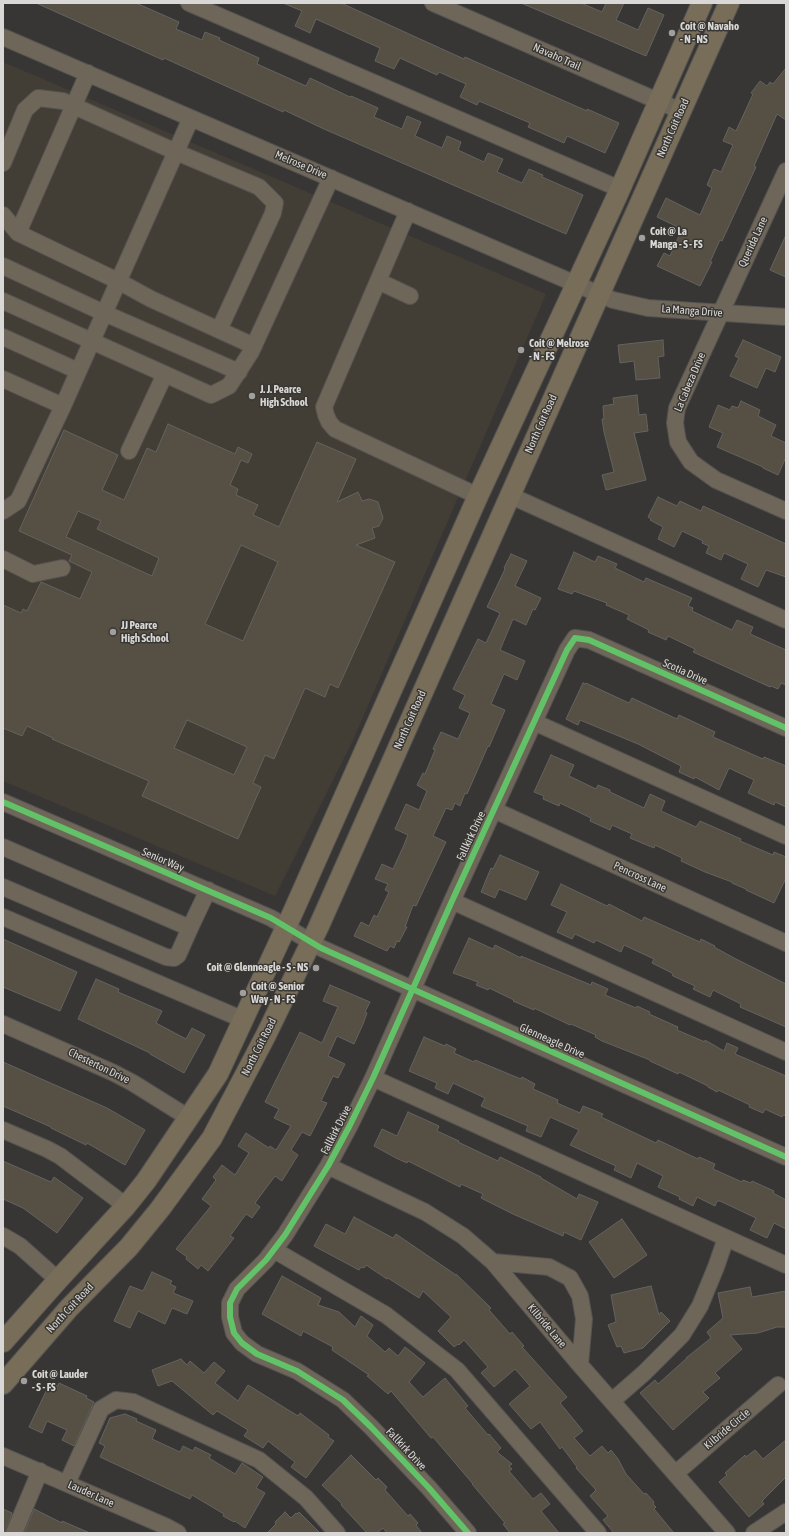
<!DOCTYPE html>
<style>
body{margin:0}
#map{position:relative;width:789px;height:1536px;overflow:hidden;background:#383634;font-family:"Asap Condensed",sans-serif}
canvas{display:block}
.frame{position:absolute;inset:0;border:4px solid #dad8d6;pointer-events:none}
</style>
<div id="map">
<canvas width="789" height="1536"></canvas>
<div class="frame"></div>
</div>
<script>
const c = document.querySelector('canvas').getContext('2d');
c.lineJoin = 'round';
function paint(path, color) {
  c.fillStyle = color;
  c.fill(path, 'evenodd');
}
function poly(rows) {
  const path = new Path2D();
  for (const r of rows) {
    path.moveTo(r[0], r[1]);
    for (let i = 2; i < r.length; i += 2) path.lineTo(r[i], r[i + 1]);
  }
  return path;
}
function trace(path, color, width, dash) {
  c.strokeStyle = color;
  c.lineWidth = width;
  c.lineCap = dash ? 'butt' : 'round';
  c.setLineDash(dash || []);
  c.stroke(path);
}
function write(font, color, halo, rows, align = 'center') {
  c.font = font + ' "Asap Condensed",sans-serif';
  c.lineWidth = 3;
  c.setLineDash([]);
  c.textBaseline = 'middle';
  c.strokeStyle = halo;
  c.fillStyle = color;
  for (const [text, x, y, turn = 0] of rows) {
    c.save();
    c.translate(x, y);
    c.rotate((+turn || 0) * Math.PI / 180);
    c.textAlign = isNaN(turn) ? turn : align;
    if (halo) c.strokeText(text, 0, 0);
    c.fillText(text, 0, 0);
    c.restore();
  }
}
paint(poly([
 [3,62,546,294,353,740,275,896,3,781]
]), '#423d35');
const building = poly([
 [36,3,136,3,179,22,176,29,202,40,205,32,220,38,219,40,259,58,257,64,306,86,310,78,350,97,351,96,378,108,374,117,402,129,407,116,421,122,415,136,442,148,447,136,461,142,458,150,484,162,488,153,503,159,497,172,522,183,529,169,543,175,542,177,583,195,566,234,324,129,284,110,283,112,164,58,163,60,36,3],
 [283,3,341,3,464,59,465,57,587,111,587,109,619,123,605,153,567,136,564,143,528,127,530,123,479,101,477,105,460,97,466,84,439,72,437,75,400,58,394,69,375,61,380,48,316,19,310,33,295,26,302,11,283,3],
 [521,3,581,3,602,12,606,3,624,3,616,20,638,30,648,8,664,15,646,56,521,3],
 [786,68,786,120,777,114,754,166,756,167,722,241,720,240,710,262,712,262,700,286,657,266,664,253,670,256,682,229,657,217,666,198,700,215,712,188,707,185,714,169,721,172,733,145,723,141,729,127,736,131,753,94,751,93,760,81,767,86,770,82,773,84,786,68],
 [786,235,786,277,770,270,786,235],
 [663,340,664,356,658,357,660,378,636,380,634,361,620,363,618,345,663,340],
 [743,340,781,357,775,372,766,368,757,388,730,376,739,358,735,356,743,340],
 [637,395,639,415,646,414,648,431,634,433,646,480,606,490,602,475,614,472,604,432,602,419,604,419,603,406,614,404,613,398,637,395],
 [741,401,760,410,758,416,776,425,771,436,786,443,786,457,778,475,763,468,763,467,717,447,723,433,709,427,718,405,730,410,732,406,738,408,741,401],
 [168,424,235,454,238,447,252,454,248,463,241,460,230,485,238,489,236,495,258,505,253,515,279,527,317,442,356,459,337,502,358,492,362,501,369,499,378,502,383,518,379,526,372,528,375,538,356,545,395,562,338,688,330,684,325,697,305,688,274,759,265,755,253,783,261,787,238,839,142,796,149,781,52,739,53,738,27,726,22,736,3,728,3,605,21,613,23,609,27,611,41,582,80,599,92,572,69,561,72,555,19,531,64,430,118,455,102,490,124,500,147,448,156,452,168,424],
 [78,511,101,521,97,529,159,558,152,576,66,537,78,511],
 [241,545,278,562,243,641,205,624,241,545],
 [187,720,247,747,234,775,174,748,187,720],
 [658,497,677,506,680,501,701,511,703,506,786,544,786,577,766,570,758,587,741,579,748,564,724,553,721,560,706,553,709,546,702,543,703,541,682,531,674,547,658,539,663,527,650,520,651,519,648,517,658,497],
 [574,552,595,562,598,556,617,564,615,568,644,582,646,578,692,598,688,606,693,608,692,611,732,630,737,620,753,627,750,634,786,650,786,685,781,683,778,689,771,686,770,687,693,652,695,649,668,636,666,640,648,632,649,630,627,619,629,615,606,605,607,603,574,591,572,594,558,589,574,552],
 [511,554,527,561,515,586,541,598,535,610,533,609,526,625,513,619,500,650,525,661,517,680,504,674,491,704,505,710,489,747,488,746,467,794,465,793,460,806,455,803,452,810,446,808,433,836,446,842,416,906,413,905,405,927,407,927,399,942,397,941,394,948,390,946,387,951,354,936,361,922,369,926,374,915,377,917,389,892,385,890,388,884,375,879,382,864,393,869,404,845,408,835,395,829,406,804,419,810,427,791,417,785,423,773,425,774,435,750,433,749,441,732,458,739,470,713,459,708,465,695,453,689,478,639,486,643,500,613,487,607,505,569,504,568,511,554],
 [583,683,585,684,586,683,629,703,632,698,677,719,679,715,715,732,713,737,763,759,764,757,786,766,786,807,775,802,774,805,748,793,754,780,729,768,719,790,695,777,694,779,679,772,681,766,638,744,580,720,578,725,566,719,583,683],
 [551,755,574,765,569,776,596,789,598,785,610,790,610,792,644,808,650,794,665,801,661,811,696,827,700,821,741,839,740,841,773,855,774,852,786,857,786,878,774,903,746,890,746,889,732,883,732,882,705,872,681,861,682,858,655,845,654,848,630,838,632,834,612,825,610,830,590,821,591,818,560,803,559,806,543,799,544,796,534,792,551,755],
 [500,855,539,872,526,900,499,889,495,898,481,892,491,868,493,869,500,855],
 [561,884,607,906,609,904,642,921,644,917,700,942,701,939,715,946,714,947,734,958,786,984,786,1027,740,1007,741,1004,713,990,710,997,693,989,695,986,673,976,672,973,652,963,654,959,624,945,621,952,596,940,594,943,575,934,572,939,557,932,567,912,551,905,561,884],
 [469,938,493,949,495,945,521,958,521,956,591,985,592,982,608,989,605,995,636,1008,637,1006,650,1012,649,1014,678,1027,677,1030,705,1042,705,1040,724,1051,727,1043,738,1048,735,1054,786,1076,786,1116,783,1115,782,1117,765,1109,763,1113,749,1107,750,1105,718,1090,717,1092,708,1087,708,1086,679,1072,678,1074,650,1061,650,1060,602,1041,595,1037,596,1035,571,1024,570,1025,534,1008,534,1010,513,1001,514,1000,489,988,488,990,476,985,478,982,453,973,469,938],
 [3,939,77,972,60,1011,3,987,3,939],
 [96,979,119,989,118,992,162,1011,156,1023,186,1039,192,1028,205,1035,184,1073,150,1054,150,1053,78,1019,96,979],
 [330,985,370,1002,365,1012,367,1013,363,1024,354,1044,337,1036,328,1056,345,1064,338,1078,333,1076,321,1101,327,1103,310,1136,302,1132,291,1150,298,1155,282,1181,275,1176,255,1203,260,1207,252,1218,246,1214,230,1236,234,1238,208,1271,201,1265,198,1269,186,1259,187,1257,176,1249,211,1206,202,1199,216,1180,213,1177,222,1165,235,1175,249,1153,238,1146,246,1133,269,1148,270,1146,276,1150,291,1126,274,1118,279,1109,265,1102,300,1032,322,1043,338,1007,323,1001,330,985],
 [424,1037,445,1046,446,1044,456,1049,454,1053,474,1062,475,1060,521,1079,522,1077,535,1084,533,1089,558,1100,557,1103,580,1113,583,1106,603,1114,601,1117,656,1143,658,1140,698,1159,699,1157,715,1164,713,1169,742,1182,743,1180,751,1183,752,1181,774,1191,773,1193,786,1200,786,1229,774,1223,767,1238,750,1230,756,1218,720,1201,717,1201,715,1206,697,1197,693,1206,679,1199,680,1197,658,1187,663,1176,637,1163,631,1178,614,1170,616,1166,570,1145,579,1130,550,1117,541,1137,526,1131,528,1126,481,1106,485,1098,453,1083,448,1094,435,1088,437,1083,409,1071,424,1037],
 [3,1062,107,1108,145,1130,125,1165,87,1143,86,1145,51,1128,51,1127,3,1106,3,1062],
 [408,1112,439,1126,437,1131,459,1141,458,1142,498,1161,500,1157,541,1177,541,1178,577,1199,579,1194,598,1202,581,1240,564,1232,563,1236,513,1214,481,1198,483,1194,461,1184,460,1187,408,1161,407,1163,396,1158,374,1146,382,1129,397,1136,408,1112],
 [3,1161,51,1182,54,1177,83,1198,57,1233,23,1208,3,1199,3,1161],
 [354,1217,393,1238,396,1234,456,1275,456,1274,491,1308,489,1310,510,1334,512,1332,524,1346,522,1347,567,1397,560,1403,583,1431,574,1438,590,1456,602,1446,608,1453,611,1450,618,1459,626,1474,644,1494,646,1493,654,1502,653,1504,656,1507,654,1509,674,1533,614,1533,603,1520,608,1516,590,1496,596,1490,576,1468,577,1467,562,1447,560,1449,540,1422,531,1429,509,1404,530,1386,515,1369,494,1387,481,1373,488,1367,464,1340,459,1345,458,1344,454,1347,438,1331,451,1317,423,1291,419,1298,388,1278,387,1279,366,1265,364,1268,361,1267,359,1270,314,1246,326,1224,345,1234,354,1217],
 [622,1219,647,1255,614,1278,589,1242,622,1219],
 [152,1272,172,1281,170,1284,176,1287,173,1293,193,1301,187,1314,172,1308,165,1324,138,1311,130,1328,114,1321,130,1286,143,1291,152,1272],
 [282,1276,321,1298,318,1305,339,1312,355,1327,361,1316,373,1325,367,1336,385,1352,389,1348,398,1356,405,1347,425,1363,409,1382,423,1397,445,1378,468,1406,465,1408,488,1435,489,1434,501,1448,497,1452,512,1464,509,1466,512,1469,509,1471,533,1499,541,1493,550,1504,541,1511,559,1533,510,1533,503,1524,505,1523,472,1484,473,1484,433,1437,431,1438,391,1391,388,1394,367,1376,369,1375,332,1350,333,1347,303,1331,301,1336,262,1314,282,1276],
 [651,1286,659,1315,661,1312,670,1321,643,1348,624,1353,621,1346,617,1347,608,1325,616,1322,611,1295,651,1286],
 [750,1287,752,1297,786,1291,786,1327,777,1327,758,1333,730,1335,742,1349,715,1373,720,1378,703,1392,709,1398,673,1430,640,1393,655,1380,658,1384,687,1358,686,1358,711,1338,707,1332,723,1318,718,1293,750,1287],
 [181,1359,187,1365,190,1361,204,1373,214,1362,225,1371,215,1383,238,1401,248,1385,298,1416,300,1413,329,1435,328,1437,334,1441,306,1478,291,1467,295,1462,268,1441,263,1448,244,1436,248,1430,217,1411,213,1415,172,1381,158,1386,152,1370,181,1359],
 [50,1383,58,1386,59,1383,87,1396,86,1398,94,1402,74,1446,62,1440,67,1430,47,1421,42,1433,29,1427,50,1383],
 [125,1414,137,1419,136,1421,156,1430,152,1439,180,1452,183,1446,193,1451,195,1447,211,1455,209,1458,235,1474,242,1463,263,1477,256,1488,265,1493,245,1528,235,1521,234,1522,223,1516,224,1514,192,1495,190,1499,100,1457,105,1446,99,1443,110,1418,125,1414],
 [786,1440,786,1477,762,1501,764,1504,749,1517,719,1482,727,1475,725,1473,745,1455,746,1457,755,1450,763,1459,786,1440],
 [351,1455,376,1480,378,1478,387,1487,385,1490,408,1516,410,1514,418,1523,416,1525,422,1533,387,1533,383,1528,377,1533,367,1533,341,1505,342,1504,322,1485,351,1455],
 [3,1509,12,1513,5,1533,3,1533,3,1509],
 [34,1509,62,1523,62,1521,90,1533,24,1533,34,1509],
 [285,1512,291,1518,296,1513,297,1514,299,1512,320,1533,267,1533,276,1524,275,1522,285,1512]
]);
paint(building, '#564f43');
trace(building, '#646361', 1);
const minor = poly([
 [189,3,620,189],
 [433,3,681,111],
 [3,37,613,300,648,308,786,317],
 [3,163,25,110,38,98,63,101,176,152,259,187,275,203,273,213,219,330],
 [786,171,677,408,675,423,678,442,691,462,716,480,786,511],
 [408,211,324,407,326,415,329,422,335,429,478,496],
 [3,215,18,233,118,281,151,299,254,346],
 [18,233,88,73],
 [3,266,104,313,239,372],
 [378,281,410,296],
 [3,301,211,395,229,386,251,352,331,178],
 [3,337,78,371],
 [3,379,63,406],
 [129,451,165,374],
 [509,495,786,620],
 [3,511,18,501,63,406,191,118],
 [3,559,33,574,62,568],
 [534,722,786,836],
 [3,802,271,918,321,948,786,1157],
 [494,810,786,943],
 [3,847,190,928,178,955,174,958,166,957,3,887],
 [452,901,786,1052],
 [3,917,244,1020],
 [190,928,208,890],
 [3,1024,114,1073,133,1083,189,1118],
 [373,1078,786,1265],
 [3,1130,47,1149,60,1156,126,1206],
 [328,1166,425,1212,463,1236,493,1262,580,1365,727,1533],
 [3,1236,20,1246,58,1280],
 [274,1250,386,1315,457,1370,598,1533],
 [493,1262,549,1267,570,1278,580,1296,584,1319,580,1365],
 [612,1401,644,1373,682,1335,700,1306,716,1267,726,1238],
 [3,1456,165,1526,178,1533],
 [676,1473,778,1385],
 [67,1483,101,1409,116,1400,133,1402,259,1460,306,1498,337,1533],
 [14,1533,40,1471],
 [468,1533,429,1488,371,1427,343,1400,297,1371,257,1354,242,1343,234,1333,230,1317,230,1303,237,1289,266,1260,285,1235,328,1166,349,1127,373,1078,452,901,567,650,575,638,589,640,786,728],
 [754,1533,786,1512]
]);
const major = poly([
 [3,1342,58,1280,126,1206,146,1181,218,1074,293,912,478,496,617,196,702,3],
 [3,1384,69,1308,129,1247,160,1209,212,1138,266,1035,318,928,729,3]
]);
trace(minor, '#545352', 18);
trace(major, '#545352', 22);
trace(minor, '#6e6658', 16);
trace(major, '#786d59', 20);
trace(poly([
 [3,802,271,918,321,948,786,1157],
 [468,1533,429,1488,371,1427,343,1400,297,1371,257,1354,242,1343,234,1333,230,1317,230,1303,237,1289,266,1260,285,1235,328,1166,349,1127,373,1078,452,901,567,650,575,638,589,640,786,728]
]), '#61c268', 6);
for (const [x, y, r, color] of [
 [672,33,4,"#a19f9d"],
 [642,238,4,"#a19f9d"],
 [521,350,4,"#a19f9d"],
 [252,396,4,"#a19f9d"],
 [113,632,4,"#a19f9d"],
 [316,968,4,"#a19f9d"],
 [243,993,4,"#a19f9d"],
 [24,1381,4,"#a19f9d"]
]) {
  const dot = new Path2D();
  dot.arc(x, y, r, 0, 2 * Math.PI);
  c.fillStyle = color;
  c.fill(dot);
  trace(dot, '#393733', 1.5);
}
write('bold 11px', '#dad8d6', '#393733', [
 ["Coit @ Navaho",680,27],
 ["- N - NS",680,40],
 ["Coit @ La",650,232],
 ["Manga - S - FS",650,245],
 ["Coit @ Melrose",529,344],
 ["- N - FS",529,357],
 ["J. J. Pearce",260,390],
 ["High School",260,403],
 ["JJ Pearce",121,626],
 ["High School",121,639],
 ["Coit @ Glenneagle - S - NS",308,968,"right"],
 ["Coit @ Senior",251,987],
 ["Way - N - FS",251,1000],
 ["Coit @ Lauder",32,1375],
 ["- S - FS",32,1388]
], 'left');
write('11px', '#dad8d6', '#393733', [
 ["Navaho Trail",557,57,24],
 ["North Coit Road",673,128,-66],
 ["Melrose Drive",301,165,23],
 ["Querida Lane",753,242,-65],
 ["La Manga Drive",692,311,4],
 ["La Cabeza Drive",690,382,-67],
 ["North Coit Road",541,424,-66],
 ["Scotia Drive",685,672,24],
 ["North Coit Road",410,720,-66],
 ["Fallkirk Drive",471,836,-65],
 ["Senior Way",163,860,23],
 ["Pencross Lane",640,877,25],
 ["Glenneagle Drive",552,1041,24],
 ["North Coit Road",259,1047,-63],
 ["Chesterton Drive",99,1066,26],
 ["Fallkirk Drive",336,1130,-63],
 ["North Coit Road",70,1308,-47],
 ["Kilbride Lane",547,1326,50],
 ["Kilbride Circle",727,1429,-40],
 ["Fallkirk Drive",406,1449,47],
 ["Lauder Lane",91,1494,24]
]);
</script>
